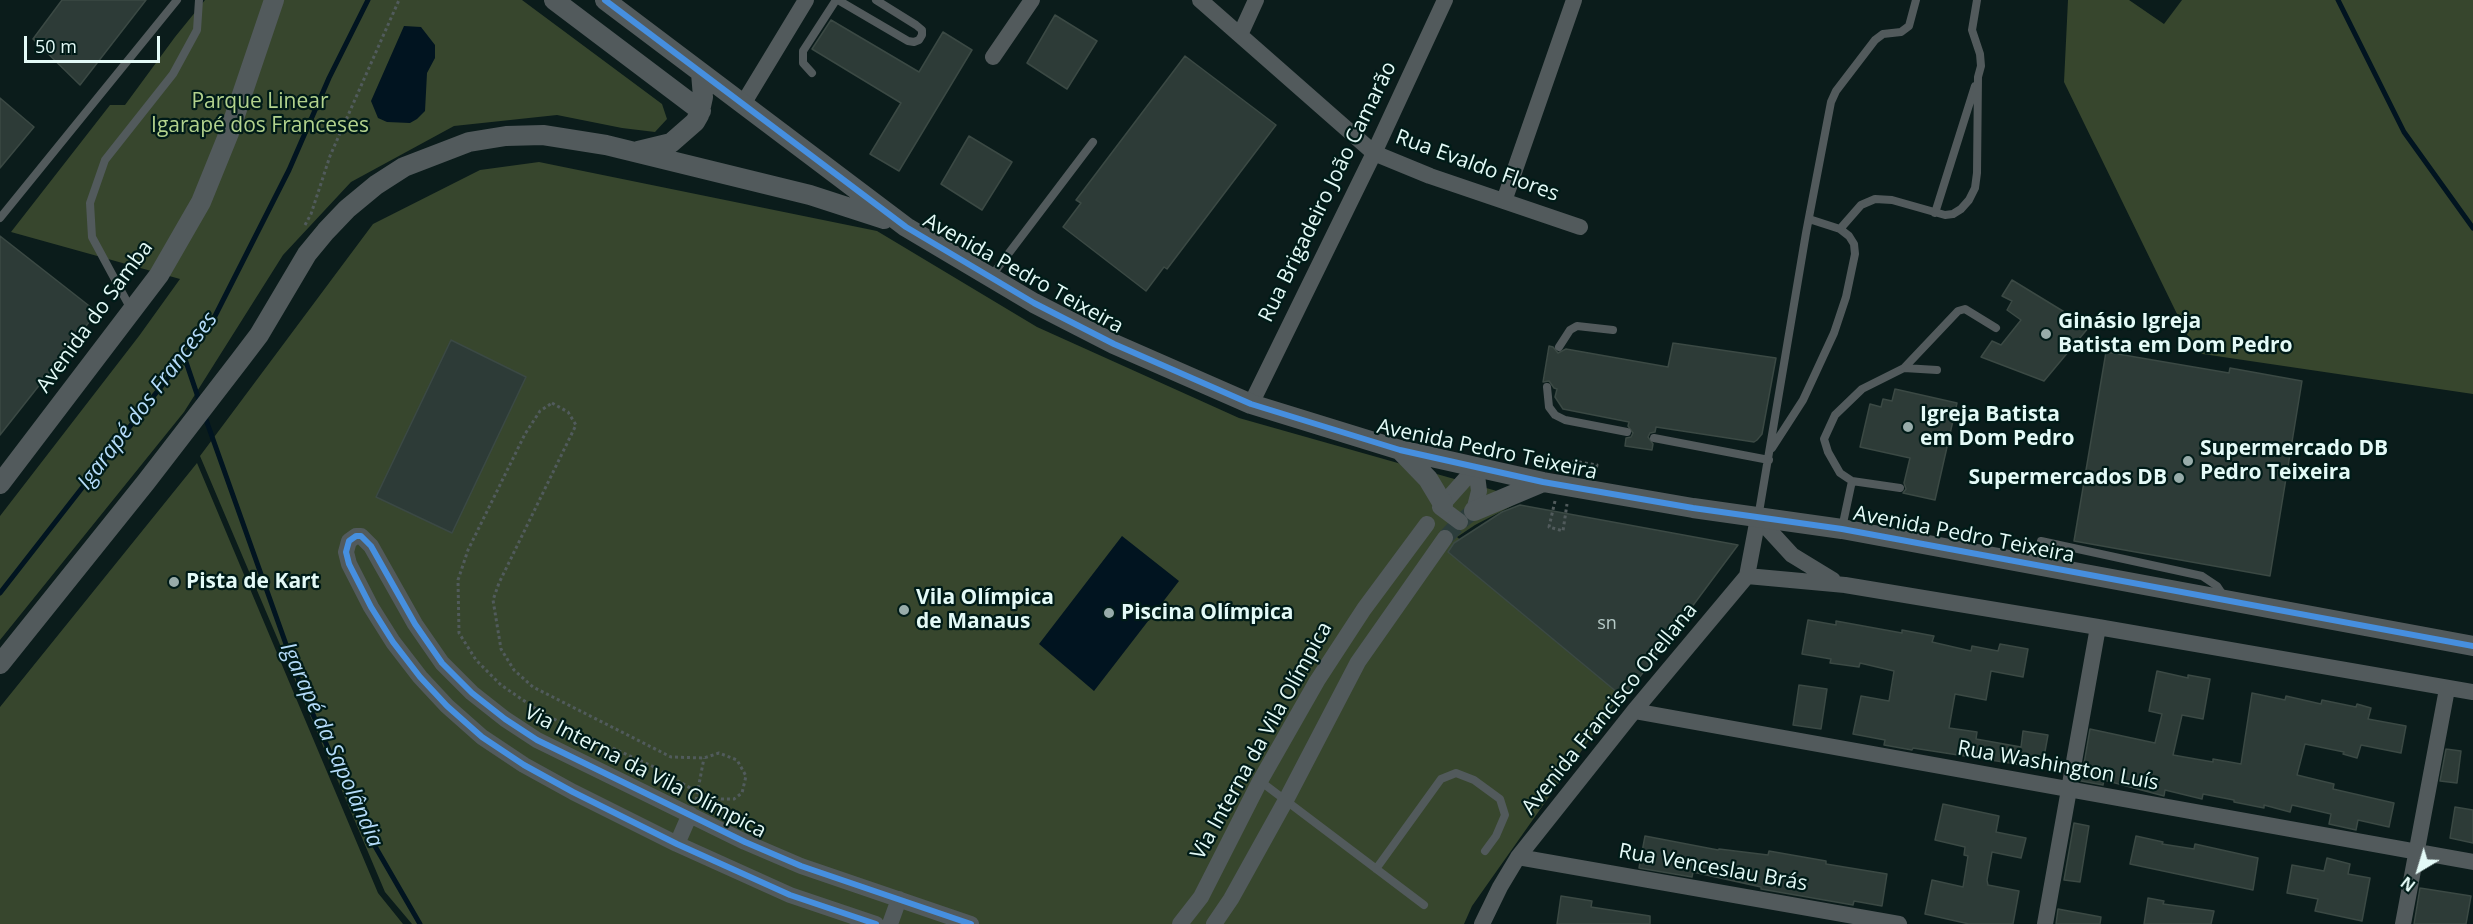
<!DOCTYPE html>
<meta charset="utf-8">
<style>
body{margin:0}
#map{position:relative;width:2473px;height:924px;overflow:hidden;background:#0b1c1b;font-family:"Open Sans",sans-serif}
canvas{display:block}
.north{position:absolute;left:2389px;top:840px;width:60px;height:60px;-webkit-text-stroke:4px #001b18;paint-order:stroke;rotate:218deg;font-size:16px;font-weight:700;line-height:24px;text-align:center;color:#e4faf7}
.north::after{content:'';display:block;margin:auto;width:21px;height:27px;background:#e4faf7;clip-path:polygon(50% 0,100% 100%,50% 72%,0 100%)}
.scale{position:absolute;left:24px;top:36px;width:136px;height:27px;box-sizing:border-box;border:3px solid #e4faf7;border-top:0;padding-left:8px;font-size:18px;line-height:21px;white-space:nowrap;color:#e4faf7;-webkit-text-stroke:4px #001b18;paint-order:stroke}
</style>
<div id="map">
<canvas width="2473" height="924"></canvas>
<div class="north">N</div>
<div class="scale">50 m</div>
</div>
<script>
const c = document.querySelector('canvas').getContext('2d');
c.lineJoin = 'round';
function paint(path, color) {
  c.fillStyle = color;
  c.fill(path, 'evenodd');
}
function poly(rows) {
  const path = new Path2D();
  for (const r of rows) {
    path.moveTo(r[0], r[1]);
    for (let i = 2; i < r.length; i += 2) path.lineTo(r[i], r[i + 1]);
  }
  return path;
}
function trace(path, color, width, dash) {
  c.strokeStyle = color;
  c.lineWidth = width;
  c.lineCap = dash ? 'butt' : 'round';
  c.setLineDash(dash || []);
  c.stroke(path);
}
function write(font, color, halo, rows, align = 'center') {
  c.font = font + ' "Open Sans",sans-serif';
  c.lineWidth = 4.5;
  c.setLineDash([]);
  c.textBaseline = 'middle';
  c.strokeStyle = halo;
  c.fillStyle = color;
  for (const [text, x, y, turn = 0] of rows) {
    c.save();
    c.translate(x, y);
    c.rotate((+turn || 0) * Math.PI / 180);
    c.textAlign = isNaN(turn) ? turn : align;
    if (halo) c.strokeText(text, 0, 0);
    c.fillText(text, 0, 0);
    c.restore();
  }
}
paint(poly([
 [205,0,522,0,662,104,667,119,655,132,622,128,557,115,454,126,351,182,283,255,184,412,0,640,0,516,139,336,180,279,11,232,110,105,125,105,175,37],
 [2068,0,2129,0,2164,24,2182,0,2473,0,2473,394,2196,353,2064,82],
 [539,162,877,231,1037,327,1239,418,1525,499,1475,525,1457,537,1630,682,1472,906,1464,924,412,924,385,892,200,456,373,224,480,170],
 [197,463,378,893,403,924,0,924,0,707]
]), '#37462d');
paint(poly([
 [404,26,421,27,435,45,435,58,427,73,425,111,417,119,410,123,387,122,378,118,371,101],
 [1122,536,1179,581,1094,691,1039,644]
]), '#011420');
trace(poly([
 [2338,0,2404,132,2473,228],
 [184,356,200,403],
 [204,414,303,692,361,822,420,924],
 [0,593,213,320,289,170,329,78,368,0]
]), '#011420', 5);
const building = poly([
 [62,0,146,0,80,85,33,39,62,0],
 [1055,15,1097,41,1067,89,1027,63,1055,15],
 [831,20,919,72,943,32,972,50,899,171,870,154,901,103,812,49,831,20],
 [1185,56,1276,125,1167,269,1164,267,1146,291,1063,227,1081,203,1076,200,1185,56],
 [0,98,34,127,0,168,0,98],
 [969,136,1012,162,982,210,941,184,969,136],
 [0,236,97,312,0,435,0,236],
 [2012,280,2089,327,2044,381,1981,357,1992,341,2001,345,2021,320,2007,310,2012,301,2002,296,2012,280],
 [451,340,526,377,452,533,376,497,451,340],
 [1673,343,1776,358,1762,434,1757,440,1754,442,1656,427,1655,432,1650,433,1648,437,1653,444,1652,450,1625,446,1626,438,1631,437,1633,433,1628,426,1629,422,1563,409,1555,397,1557,389,1554,388,1549,381,1543,382,1549,346,1553,347,1558,353,1566,349,1668,367,1673,343],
 [2106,352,2229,373,2230,368,2302,381,2270,576,2074,541,2106,352],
 [1895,389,1957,403,1935,500,1903,493,1906,489,1904,483,1910,458,1860,447,1870,404,1881,407,1883,399,1892,401,1895,389],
 [1520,505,1738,545,1624,698,1448,552,1454,543,1502,512,1520,505],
 [1808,620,1836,625,1836,621,1902,633,1902,630,1934,636,1932,642,1971,651,1972,646,1998,651,2000,644,2028,649,2023,677,1991,671,1986,700,1955,694,1949,728,1977,732,1976,739,2021,747,2023,731,2048,735,2042,768,1913,748,1912,750,1884,745,1885,740,1853,734,1861,696,1889,701,1894,671,1860,663,1859,667,1830,663,1831,659,1802,654,1808,620],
 [2157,671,2188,678,2188,675,2210,679,2203,719,2182,715,2173,755,2213,762,2213,759,2241,764,2252,693,2285,700,2286,696,2321,704,2322,700,2356,707,2357,704,2371,708,2368,719,2406,726,2401,753,2361,745,2357,758,2343,754,2344,752,2305,744,2297,775,2334,784,2333,789,2394,803,2389,827,2358,820,2356,830,2329,824,2331,814,2292,805,2290,812,2264,805,2264,808,2234,802,2234,800,2203,794,2202,799,2165,790,2164,796,2104,780,2103,785,2081,781,2090,729,2155,743,2162,714,2149,711,2157,671],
 [1799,685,1827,689,1821,729,1793,725,1799,685],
 [2446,749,2461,751,2457,783,2440,781,2446,749],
 [1943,804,1999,816,1996,832,2026,838,2021,858,1992,852,1987,880,1988,885,2019,891,2013,924,1969,924,1925,914,1932,880,1963,887,1968,856,1964,855,1965,847,1935,840,1943,804],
 [2455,807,2473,810,2473,843,2450,838,2455,807],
 [2074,823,2089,826,2080,882,2064,880,2074,823],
 [1645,836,1718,850,1719,849,1768,855,1769,851,1826,861,1826,864,1887,874,1882,906,1854,901,1853,905,1761,889,1761,887,1693,872,1692,877,1639,868,1645,836],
 [2136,836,2163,842,2162,844,2194,849,2195,844,2258,858,2253,890,2130,864,2136,836],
 [2327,858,2350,864,2348,874,2370,878,2362,921,2315,911,2318,899,2287,893,2292,865,2324,871,2327,858],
 [2420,888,2471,896,2466,924,2414,924,2420,888],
 [1561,896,1592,901,1591,907,1650,916,1650,924,1557,924,1561,896],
 [2148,898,2164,901,2163,904,2214,911,2211,924,2144,924,2148,898],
 [2058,909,2101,917,2100,924,2056,924,2058,909]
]);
paint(building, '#2d3b37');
trace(building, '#3b4944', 1.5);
trace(poly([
 [1445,538,1460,522,1474,511]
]), '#2c3d3c', 16, [16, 8]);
trace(poly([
 [305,225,311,214,330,156,399,0],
 [552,403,568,412,576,425,499,583,493,600,501,649,514,670,533,687,671,757,704,758,719,753,737,760,746,776,742,793,734,799,721,799,699,793,652,766,588,737,539,711,501,685,476,660,459,633,458,580,468,550,525,434,540,411,552,403],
 [1573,468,1574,461,1597,465,1595,473],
 [1555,501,1549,527,1563,531,1567,504],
 [696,800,704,758]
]), '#515b5c', 3, [3, 3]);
trace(poly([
 [838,0,908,41,914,42,919,40,922,35,922,30,916,25,876,0],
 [812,73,803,63,803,51,836,0],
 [1935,213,1975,86],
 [0,218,177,0],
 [1840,229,1861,205,1875,199,1892,200,1945,215,1953,214,1961,209,1969,200,1975,188,1977,173,1978,77,1981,66,1980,54,1972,30,1977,0],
 [990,278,1093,142],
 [132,311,92,237,90,203,105,160,173,74,197,30,199,0],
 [1559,347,1570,330,1577,326,1613,330],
 [1904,368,1958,311,1965,309,1996,328],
 [1547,387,1549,407,1555,415,1565,420,1627,432],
 [1654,438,1769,460],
 [1772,448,1803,400,1834,333,1846,297,1855,254,1854,244,1849,236,1840,229,1809,219],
 [1852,481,1840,473,1828,452,1824,439,1835,415,1862,389,1904,368,1937,370],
 [1758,518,1806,233,1831,102,1836,91,1875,40,1883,34,1901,32,1909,26,1916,0],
 [1842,528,1852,481,1900,488],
 [2041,541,2202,576,2217,586,2225,598],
 [1260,781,1424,905],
 [1376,869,1441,779,1456,773,1474,780,1500,799,1505,815,1496,836,1485,851]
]), '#525a5c', 8);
trace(poly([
 [1200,0,1374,153,1430,176,1580,227],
 [1240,35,1256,0],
 [993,57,1032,0],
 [743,104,806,0],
 [1504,201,1574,0],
 [1251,404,1374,153,1445,0],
 [1443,504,1476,467],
 [1440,507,1460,522],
 [1474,511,1479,491,1476,467],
 [1758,518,1792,555,1833,580],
 [1747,576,1845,585,2098,627,2473,692],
 [1634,711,2473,862],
 [677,844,690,814],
 [1518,857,1899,924],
 [876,924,790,895,677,844,573,792,524,765,482,737,447,706,420,677,393,642,371,607,349,564,346,552,349,541,356,536,361,536,371,546,415,624,442,663,472,693,505,719,537,740,745,842,801,866,971,924],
 [890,924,899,899],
 [1180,924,1201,897,1260,781,1317,681,1364,609,1427,524],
 [1214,924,1231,899,1286,800,1358,662,1445,538],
 [1482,924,1500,887,1518,857,1634,711,1747,576,1758,518],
 [2045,924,2098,627],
 [2403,924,2447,689]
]), '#525a5c', 16);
trace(poly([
 [554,0,701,111],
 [605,0,906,227,1034,303,1114,344,1251,404,1400,450,1543,482,1693,508,1842,529,2473,646],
 [638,151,671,143,695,122,699,115,703,97,701,73],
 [1400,450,1428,479,1443,504],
 [0,484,159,275,201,202,229,133,274,0],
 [1474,511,1543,482],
 [0,664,146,482,240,360,259,335,307,254,326,231,347,209,376,185,404,167,469,142,506,136,543,135,606,145,810,195,884,219]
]), '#525a5c', 20);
trace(poly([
 [605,0,906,227,1034,303,1114,344,1251,404,1400,450,1543,482,1693,508,1842,529,2473,646],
 [876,924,790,895,677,844,573,792,524,765,482,737,447,706,420,677,393,642,371,607,349,564,346,552,349,541,356,536,361,536,371,546,415,624,442,663,472,693,505,719,537,740,745,842,801,866,971,924]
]), '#468fdf', 6);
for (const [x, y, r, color] of [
 [2046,334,6,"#98acaa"],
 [1908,427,6,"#98acaa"],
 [2188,461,6,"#98acaa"],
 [2179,478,6,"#98acaa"],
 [174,582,6,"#98acaa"],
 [904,610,6,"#98acaa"],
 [1109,613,6,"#98acaa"]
]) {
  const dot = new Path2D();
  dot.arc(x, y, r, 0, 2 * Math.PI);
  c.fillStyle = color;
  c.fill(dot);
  trace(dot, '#001b18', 2);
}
write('18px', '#b6cac7', null, [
 ["sn",1607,624]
]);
write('21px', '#b2d28d', '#001b18', [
 ["Parque Linear",260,102],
 ["Igarapé dos Franceses",260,126]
]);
write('21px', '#e4faf7', '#001b18', [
 ["Rua Evaldo Flores",1477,166,20],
 ["Rua Brigadeiro João Camarão",1328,192,-64],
 ["Avenida Pedro Teixeira",1023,274,29],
 ["Avenida do Samba",95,317,-54],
 ["Avenida Pedro Teixeira",1487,450,12],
 ["Avenida Pedro Teixeira",1964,535,11],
 ["Avenida Francisco Orellana",1610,709,-51],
 ["Via Interna da Vila Olímpica",1262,741,-61],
 ["Rua Washington Luís",2058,766,10],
 ["Via Interna da Vila Olímpica",645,772,27],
 ["Rua Venceslau Brás",1713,868,10]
]);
write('bold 21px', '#e4faf7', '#001b18', [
 ["Ginásio Igreja",2058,322],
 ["Batista em Dom Pedro",2058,346],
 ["Igreja Batista",1920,415],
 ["em Dom Pedro",1920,439],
 ["Supermercado DB",2200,449],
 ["Pedro Teixeira",2200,473],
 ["Supermercados DB",2167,478,"right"],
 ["Pista de Kart",186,582],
 ["Vila Olímpica",916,598],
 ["de Manaus",916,622],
 ["Piscina Olímpica",1121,613]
], 'left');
write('italic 22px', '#b4dbf9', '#001b18', [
 ["Igarapé dos Franceses",148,401,-53],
 ["Igarapé da Sapolândia",331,745,66]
]);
</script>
